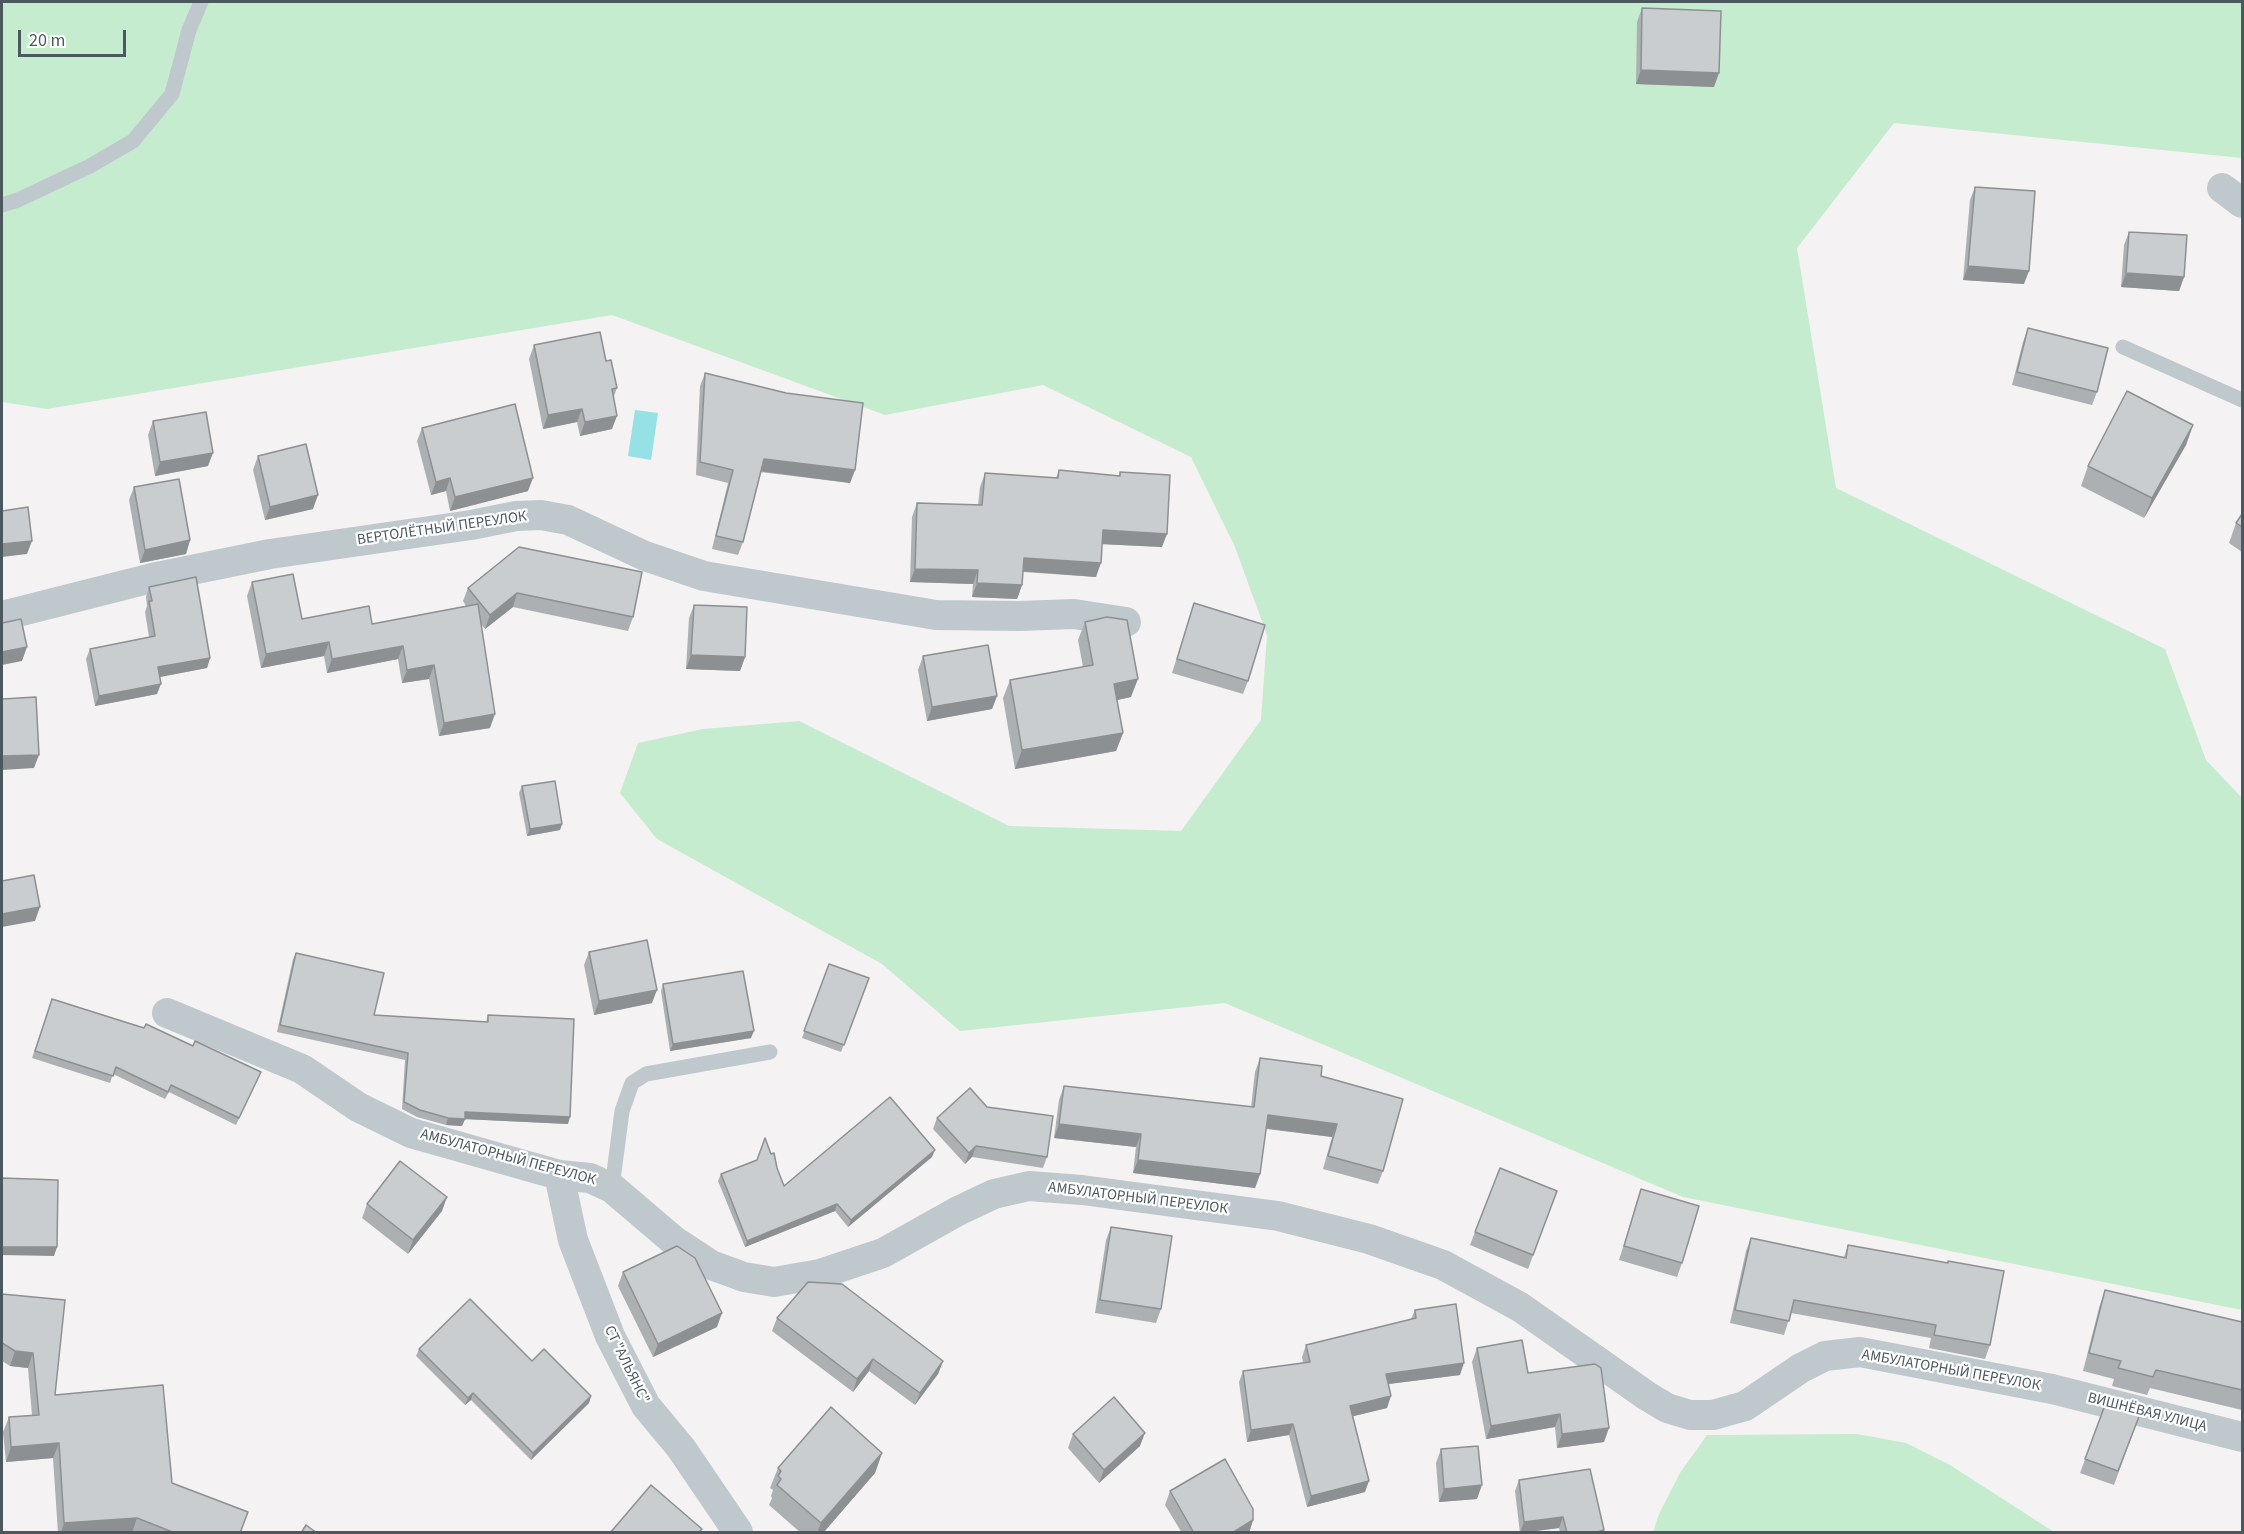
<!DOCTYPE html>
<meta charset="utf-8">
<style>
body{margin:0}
#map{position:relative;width:2244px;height:1534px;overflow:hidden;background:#f4f2f2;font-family:"Source Sans 3",sans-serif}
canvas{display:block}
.frame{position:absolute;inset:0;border:3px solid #4b585e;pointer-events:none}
.scale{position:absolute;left:18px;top:30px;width:108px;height:27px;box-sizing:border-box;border:3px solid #4b585e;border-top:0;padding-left:8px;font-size:18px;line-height:21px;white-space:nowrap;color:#4b585e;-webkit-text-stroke:4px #fff;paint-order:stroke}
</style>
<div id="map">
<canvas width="2244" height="1534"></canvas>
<div class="frame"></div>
<div class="scale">20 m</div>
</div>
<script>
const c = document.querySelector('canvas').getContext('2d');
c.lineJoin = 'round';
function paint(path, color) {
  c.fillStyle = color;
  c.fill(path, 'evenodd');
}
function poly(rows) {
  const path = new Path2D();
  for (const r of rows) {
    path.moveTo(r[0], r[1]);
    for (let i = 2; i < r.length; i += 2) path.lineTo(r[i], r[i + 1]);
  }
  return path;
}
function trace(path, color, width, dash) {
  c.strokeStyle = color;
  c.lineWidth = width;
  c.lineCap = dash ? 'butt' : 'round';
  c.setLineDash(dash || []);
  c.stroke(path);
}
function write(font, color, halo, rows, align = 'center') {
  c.font = font + ' "Source Sans 3",sans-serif';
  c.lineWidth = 4.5;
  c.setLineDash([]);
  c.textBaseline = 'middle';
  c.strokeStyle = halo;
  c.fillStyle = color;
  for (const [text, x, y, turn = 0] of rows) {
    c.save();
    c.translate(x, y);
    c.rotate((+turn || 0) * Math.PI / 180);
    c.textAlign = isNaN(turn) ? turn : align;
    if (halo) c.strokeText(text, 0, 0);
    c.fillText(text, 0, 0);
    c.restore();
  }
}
paint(poly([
 [2,2,2242,2,2242,158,1894,123,1797,248,1836,488,2165,649,2206,760,2242,798,2242,1310,1683,1197,1225,1003,960,1031,882,964,657,839,620,793,638,743,703,729,799,721,1009,826,1181,831,1261,720,1267,635,1235,547,1191,457,1043,385,885,415,612,315,47,409,2,402],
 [1857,1434,1906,1443,1950,1465,2054,1532,1653,1532,1659,1514,1680,1473,1707,1435]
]), '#c5ecce');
paint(poly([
 [635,410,658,413,651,460,628,456]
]), '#96e1e5');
trace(poly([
 [2,205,18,200,90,166,133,141,172,94,189,30,201,2],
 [2123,347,2242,400],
 [612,1188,622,1111,632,1083,646,1074,770,1052]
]), '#bfc8cd', 15);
trace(poly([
 [2222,188,2242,203],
 [2,616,152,578,270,554,471,525,516,516,541,515,568,520,645,556,704,576,936,615,1019,616,1074,614,1126,622],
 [167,1013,302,1069,358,1107,411,1133,559,1175,590,1178,612,1188,673,1240,711,1265,744,1277,774,1282,820,1274,883,1253,958,1211,994,1194,1029,1186,1082,1190,1278,1216,1369,1239,1443,1265,1520,1307,1647,1396,1667,1408,1690,1415,1713,1415,1745,1406,1801,1368,1825,1356,1860,1352,2052,1389,2242,1437],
 [559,1175,573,1240,610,1336,646,1406,681,1448,738,1532]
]), '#bfc8cd', 30);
paint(poly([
 [1642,8,1714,87,1636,84,1637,22],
 [1975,187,2024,284,1963,280,1970,200],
 [2129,232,2184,277,2179,291,2121,287,2124,245],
 [2028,328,2097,392,2092,405,2012,385,2023,342],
 [534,345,606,361,617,388,614,396,612,429,580,436,577,422,543,429,529,359],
 [705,373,855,470,850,483,760,472,743,542,738,555,712,549,728,483,696,475,700,386],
 [153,421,208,466,155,476,148,435],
 [2193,425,2186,445,2144,518,2081,486,2088,466],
 [422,428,528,491,450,511,446,491,431,495,417,441],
 [258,456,313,509,265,520,253,470],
 [1059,470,1119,476,1120,472,1162,547,1102,544,1096,577,1023,572,1022,585,1017,599,972,597,973,584,910,582,912,517,917,503,978,505,980,487,985,473,1056,478],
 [134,487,190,540,186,554,140,563,129,500],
 [2242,514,2242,552,2229,543,2236,523],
 [519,547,633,617,628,631,513,607,485,629,481,624,490,728,439,736,429,679,402,683,398,659,327,673,324,656,261,668,247,596,252,582,302,619,372,624,466,606,463,601,468,588],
 [149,587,210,658,207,668,160,677,157,694,95,706,86,659,90,649,149,637,145,612,147,606,146,597],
 [1194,603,1248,681,1243,694,1172,673],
 [694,605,745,657,740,671,686,669,689,618],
 [1085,622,1131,697,1117,700,1123,733,1116,751,1015,769,1003,698,1010,680,1083,667,1078,640],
 [923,656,997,696,992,709,927,721,918,670],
 [522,786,562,824,560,830,527,836,519,793],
 [589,952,652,1003,594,1015,584,965],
 [296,953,374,1015,486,1022,488,1015,568,1124,465,1119,462,1126,446,1125,417,1117,402,1109,405,1060,277,1032,293,959],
 [829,964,869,978,841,1052,802,1038],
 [663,984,751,1038,670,1051,661,991],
 [52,999,193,1046,261,1072,236,1125,169,1092,165,1099,113,1074,110,1083,32,1058],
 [1260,1058,1321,1076,1383,1171,1378,1184,1323,1169,1332,1137,1266,1129,1260,1174,1255,1188,1133,1173,1136,1147,1054,1138,1059,1100,1064,1086,1251,1107,1255,1072],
 [987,1107,1047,1157,1043,1168,972,1157,965,1164,933,1129,937,1118],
 [932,1157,848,1227,835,1211,745,1247,718,1181,721,1174,777,1168,784,1186],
 [1641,1189,1682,1263,1677,1277,1619,1260],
 [1557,1191,1528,1269,1470,1245,1475,1232],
 [367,1204,442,1211,408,1254,362,1218],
 [1111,1227,1161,1309,1156,1323,1095,1313,1106,1240],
 [1751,1238,1844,1257,1848,1245,1990,1345,1985,1359,1929,1348,1931,1338,1791,1313,1784,1335,1730,1323,1746,1251],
 [623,1272,717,1327,653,1357,618,1286],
 [2105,1290,2242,1322,2242,1410,2150,1388,2147,1395,2112,1386,2114,1379,2083,1371,2099,1308],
 [2,1294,55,1395,172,1483,240,1533,58,1533,53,1458,6,1462,3,1432,9,1417,32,1415,28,1368,10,1366,2,1361],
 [1415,1310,1460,1375,1388,1384,1387,1408,1353,1416,1365,1492,1307,1507,1289,1435,1247,1442,1239,1382,1243,1371,1303,1363,1302,1357,1306,1345,1411,1319],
 [777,1318,943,1361,938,1374,915,1405,869,1371,853,1392,772,1331],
 [1477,1348,1528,1373,1604,1442,1557,1448,1555,1427,1486,1439,1472,1362],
 [419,1349,532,1361,591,1396,589,1403,531,1460,471,1400,465,1405,416,1356],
 [2105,1405,2140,1414,2114,1485,2080,1473],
 [1073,1434,1140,1446,1099,1483,1068,1448],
 [1441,1449,1477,1499,1439,1502,1436,1463],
 [882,1453,875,1473,823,1533,801,1533,769,1505,772,1498,771,1496,773,1490,770,1488,778,1468],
 [1519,1480,1604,1533,1560,1533,1559,1528,1520,1533,1515,1491],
 [1170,1491,1253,1520,1249,1533,1182,1533,1165,1505]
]), '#adb0b3');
paint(poly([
 [1641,70,1719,73,1714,87,1636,84],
 [1968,266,2029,271,2024,284,1963,280],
 [2126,273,2184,277,2179,291,2121,287],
 [582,409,577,422,543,429,548,415],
 [617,416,612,429,580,436,585,422],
 [2193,425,2186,445,2144,518,2152,498],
 [213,453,208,466,155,476,160,462],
 [764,459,855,470,850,483,759,471],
 [450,478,446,491,431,495,436,482],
 [533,478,528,491,450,511,455,497],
 [318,495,313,509,265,520,270,507],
 [1103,530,1167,534,1162,547,1099,544],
 [190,540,186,554,140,563,145,550],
 [32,541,27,554,2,557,2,544],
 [1024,558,1101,563,1096,577,1019,571],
 [915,569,978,570,973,584,910,582],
 [977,583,1022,585,1017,599,972,597],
 [517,593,513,607,485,629,490,615],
 [329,642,324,656,261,668,266,654],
 [403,646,398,659,327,673,332,659],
 [27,647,22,661,2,665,2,652],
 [691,655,745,657,740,671,686,669],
 [210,658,207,668,154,678,158,667],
 [434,665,429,679,402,683,407,670],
 [1138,679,1131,697,1108,702,1114,684],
 [161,684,157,694,95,706,99,696],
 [997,696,992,709,927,721,932,707],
 [495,714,490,728,439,736,444,723],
 [1123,733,1116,751,1015,769,1022,750],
 [39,755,34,768,2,770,2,756],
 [562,824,560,830,527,836,530,829],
 [40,907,35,921,2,927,2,914],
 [657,990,652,1003,594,1015,599,1001],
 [754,1031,751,1038,670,1051,673,1044],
 [465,1112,570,1117,568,1124,463,1119],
 [1268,1115,1337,1124,1332,1137,1263,1128],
 [448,1118,465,1119,462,1126,446,1125],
 [1059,1124,1141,1134,1136,1147,1054,1138],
 [976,1146,972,1157,965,1164,969,1153],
 [935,1150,932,1157,848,1227,851,1220],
 [1138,1160,1260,1174,1255,1188,1133,1173],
 [447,1197,442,1211,408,1254,413,1240],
 [837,1204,835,1211,745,1247,747,1241],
 [2,1247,57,1247,54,1256,2,1255],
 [722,1313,717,1327,653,1357,658,1344],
 [15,1351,33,1353,28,1368,10,1366],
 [873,1359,869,1371,853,1392,857,1379],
 [943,1361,938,1374,915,1405,920,1393],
 [1464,1363,1460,1375,1381,1385,1386,1374],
 [473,1393,471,1400,465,1405,468,1398],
 [591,1396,589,1403,531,1460,533,1453],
 [1391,1396,1387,1408,1346,1418,1350,1406],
 [1560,1414,1555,1427,1486,1439,1491,1426],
 [1293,1424,1289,1435,1247,1442,1251,1430],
 [1609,1428,1604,1442,1557,1448,1562,1434],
 [1145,1433,1140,1446,1099,1483,1104,1470],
 [59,1443,53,1458,6,1462,11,1447],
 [882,1453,875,1473,823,1533,817,1533,821,1523],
 [1369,1481,1365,1492,1307,1507,1311,1496],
 [1482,1485,1477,1499,1439,1502,1444,1489],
 [1563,1517,1559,1528,1520,1533,1524,1522],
 [137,1518,132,1533,61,1533,64,1523],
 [1253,1520,1249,1533,1232,1533]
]), '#8d9092');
const building = poly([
 [1642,8,1721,11,1719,73,1641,70,1642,8],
 [1975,187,2035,191,2029,271,1968,266,1975,187],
 [2129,232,2187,235,2184,277,2126,273,2129,232],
 [2028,328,2108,348,2097,392,2017,372,2028,328],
 [600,332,606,361,611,360,617,388,612,389,617,416,585,422,582,409,548,415,534,345,600,332],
 [705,373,786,393,863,403,855,470,764,459,743,542,716,536,733,470,700,462,705,373],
 [2127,391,2193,425,2152,498,2088,466,2127,391],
 [515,404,533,478,455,497,450,478,436,482,422,428,515,404],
 [206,412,213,453,160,462,153,421,206,412],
 [306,444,318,495,270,507,258,456,306,444],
 [1059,470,1120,476,1120,472,1170,475,1167,534,1103,530,1101,563,1024,558,1022,585,977,583,978,570,915,569,917,503,982,505,985,473,1058,478,1059,470],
 [179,479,190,540,145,550,134,487,179,479],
 [28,507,32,541,2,544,2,511,28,507],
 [2242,514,2242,527,2236,523,2242,514],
 [519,547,642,572,633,617,517,593,490,615,468,588,519,547],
 [293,574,302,619,369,606,372,624,478,604,495,714,444,723,434,665,407,670,403,646,332,659,329,642,266,654,252,582,293,574],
 [196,577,210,658,158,667,161,684,99,696,90,649,155,636,149,601,152,601,149,587,196,577],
 [1194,603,1265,625,1248,681,1177,659,1194,603],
 [694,605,747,607,745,657,691,655,694,605],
 [1107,617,1127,620,1138,679,1114,684,1123,733,1022,750,1010,680,1093,665,1085,622,1107,617],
 [21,619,27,647,2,652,2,623,21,619],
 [988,645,997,696,932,707,923,656,988,645],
 [36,697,39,755,2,756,2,699,36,697],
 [555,781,562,824,530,829,522,786,555,781],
 [34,875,40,907,2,914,2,881,34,875],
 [647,940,657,990,599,1001,589,952,647,940],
 [296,953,384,973,374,1015,488,1022,488,1015,574,1019,570,1117,465,1112,465,1119,448,1118,420,1110,404,1102,408,1053,280,1025,296,953],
 [829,964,869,978,844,1045,804,1031,829,964],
 [743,971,754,1031,673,1044,663,984,743,971],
 [52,999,144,1028,146,1024,193,1046,195,1041,261,1072,239,1118,171,1085,168,1092,116,1067,113,1076,35,1051,52,999],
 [1260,1058,1322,1066,1321,1076,1403,1099,1383,1171,1328,1156,1337,1124,1268,1115,1260,1174,1138,1160,1141,1134,1059,1124,1064,1086,1254,1107,1260,1058],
 [970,1088,987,1107,1053,1116,1047,1157,976,1146,969,1153,937,1118,970,1088],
 [890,1097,935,1150,851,1220,837,1204,747,1241,721,1174,757,1160,765,1138,771,1154,774,1153,777,1168,784,1186,890,1097],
 [400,1161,447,1197,413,1240,367,1204,400,1161],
 [1500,1168,1557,1191,1533,1255,1475,1232,1500,1168],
 [2,1178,58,1180,57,1247,2,1247,2,1178],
 [1641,1189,1699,1206,1682,1263,1624,1246,1641,1189],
 [1111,1227,1172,1236,1161,1309,1100,1300,1111,1227],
 [1751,1238,1846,1258,1848,1245,1948,1263,1948,1261,2004,1271,1990,1345,1934,1335,1936,1325,1794,1300,1789,1321,1735,1310,1751,1238],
 [677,1246,695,1258,722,1313,658,1344,623,1272,677,1246],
 [808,1282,842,1284,943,1361,920,1393,873,1359,857,1379,777,1318,808,1282],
 [2105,1290,2242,1322,2242,1390,2156,1370,2153,1377,2118,1368,2121,1361,2089,1353,2105,1290],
 [2,1294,65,1300,55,1395,163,1385,172,1483,248,1512,240,1533,175,1533,137,1518,64,1523,59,1443,11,1447,9,1417,39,1415,33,1353,15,1351,2,1343,2,1294],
 [470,1299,532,1361,544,1349,591,1396,533,1453,473,1393,468,1398,419,1349,470,1299],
 [1456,1304,1464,1363,1386,1374,1391,1396,1350,1406,1369,1481,1311,1496,1293,1424,1251,1430,1243,1371,1310,1362,1306,1345,1416,1318,1415,1310,1456,1304],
 [1522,1340,1528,1373,1595,1364,1601,1368,1609,1428,1562,1434,1560,1414,1491,1426,1477,1348,1522,1340],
 [1114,1397,1145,1433,1104,1470,1073,1434,1114,1397],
 [2105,1405,2140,1414,2118,1471,2085,1459,2105,1405],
 [831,1407,882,1453,821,1523,777,1485,781,1479,778,1476,781,1471,778,1468,831,1407],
 [1478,1446,1482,1485,1444,1489,1441,1449,1478,1446],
 [1225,1459,1253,1509,1253,1520,1232,1533,1194,1533,1170,1491,1225,1459],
 [1590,1469,1604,1530,1594,1533,1567,1533,1563,1517,1524,1522,1519,1480,1590,1469],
 [651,1485,702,1529,698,1533,610,1533,651,1485],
 [306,1525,317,1533,301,1533,306,1525]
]);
paint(building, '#c9cdd0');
trace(building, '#8d9092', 1.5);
write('15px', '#4b585e', '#fff', [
 ["ВЕРТОЛЁТНЫЙ ПЕРЕУЛОК",442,529,-8],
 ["АМБУЛАТОРНЫЙ ПЕРЕУЛОК",508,1158,15],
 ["АМБУЛАТОРНЫЙ ПЕРЕУЛОК",1138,1199,7],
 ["СТ \"АЛЬЯНС\"",626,1365,64],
 ["АМБУЛАТОРНЫЙ ПЕРЕУЛОК",1951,1371,10],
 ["ВИШНЁВАЯ УЛИЦА",2147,1413,14]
]);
</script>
